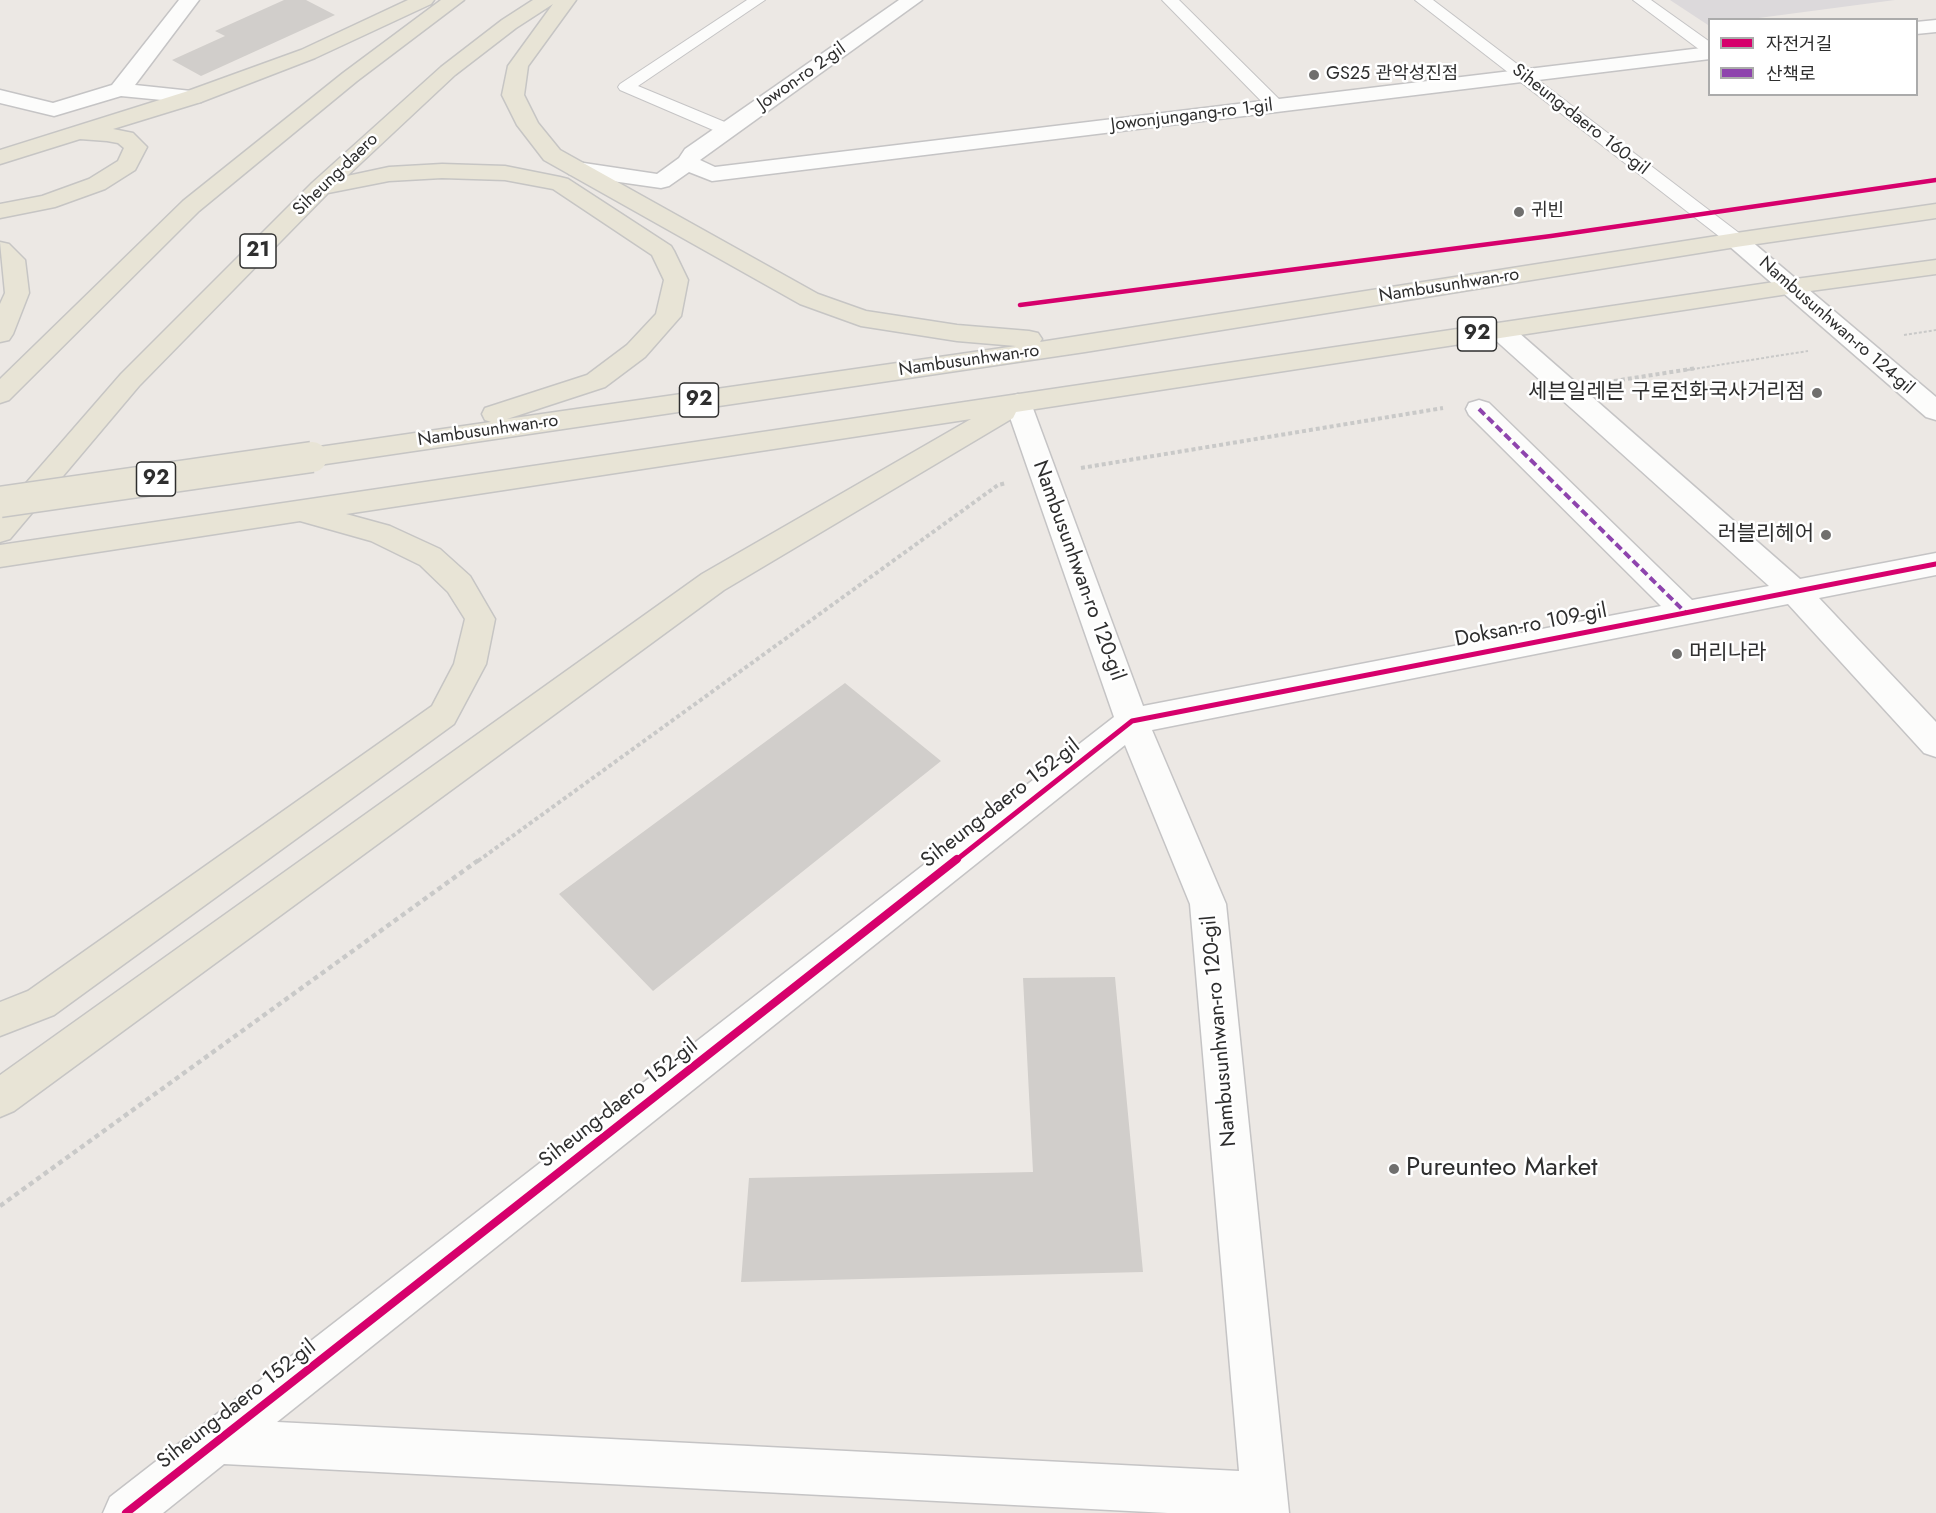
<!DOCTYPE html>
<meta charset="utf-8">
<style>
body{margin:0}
#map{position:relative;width:1936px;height:1513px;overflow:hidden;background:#ece8e4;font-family:Jost,"Noto Sans KR",sans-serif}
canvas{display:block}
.legend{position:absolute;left:1708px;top:18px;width:210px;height:78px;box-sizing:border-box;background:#fff;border:2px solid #ababab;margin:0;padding:8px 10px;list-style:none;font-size:18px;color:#2e2e2e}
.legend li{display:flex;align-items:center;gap:12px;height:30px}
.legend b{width:30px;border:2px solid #ababab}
</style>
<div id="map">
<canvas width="1936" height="1513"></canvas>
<ul class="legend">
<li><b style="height:8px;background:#d6006c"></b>자전거길</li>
<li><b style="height:8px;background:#8e44ad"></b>산책로</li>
</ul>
</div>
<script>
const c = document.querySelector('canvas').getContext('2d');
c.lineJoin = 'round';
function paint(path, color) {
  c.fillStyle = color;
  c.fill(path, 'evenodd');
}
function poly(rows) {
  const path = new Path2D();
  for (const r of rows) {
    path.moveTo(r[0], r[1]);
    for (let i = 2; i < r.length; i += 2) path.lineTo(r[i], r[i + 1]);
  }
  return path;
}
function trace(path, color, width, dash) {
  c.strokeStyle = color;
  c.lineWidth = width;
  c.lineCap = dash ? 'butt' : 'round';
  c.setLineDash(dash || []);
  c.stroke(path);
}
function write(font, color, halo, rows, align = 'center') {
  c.font = font + ' Jost,"Noto Sans KR",sans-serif';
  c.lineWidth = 5;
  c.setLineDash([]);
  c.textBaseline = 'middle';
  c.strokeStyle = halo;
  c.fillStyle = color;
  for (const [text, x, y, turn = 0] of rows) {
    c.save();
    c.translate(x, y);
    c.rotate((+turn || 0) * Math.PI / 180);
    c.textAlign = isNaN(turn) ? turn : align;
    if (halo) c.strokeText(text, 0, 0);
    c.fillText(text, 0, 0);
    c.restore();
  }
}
paint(poly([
 [1670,0,1895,0,1751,19,1710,20,1708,25]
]), '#dcd9db');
paint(poly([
 [284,0,306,0,335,15,201,76,172,60,225,36,215,31],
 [845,683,941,761,653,991,559,894],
 [1115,977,1143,1272,741,1282,749,1178,1033,1172,1023,978]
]), '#d1cecb');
const lane = poly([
 [747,0,765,0,638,86,732,125,734,129,732,133,720,133,620,90,618,87,620,84,747,0],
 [1162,0,1179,0,1282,102,1284,106,1282,110,1270,110,1162,0],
 [1415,0,1433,0,1743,236,1745,240,1743,244,1729,244,1415,0],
 [1633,0,1651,0,1710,42,1710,55,1704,53,1633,0]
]);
const street = poly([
 [179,0,199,0,135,85,201,92,204,97,201,102,193,103,121,96,54,116,0,103,0,90,53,103,112,85,179,0],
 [899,0,922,0,700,160,715,167,1710,47,1710,59,712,181,689,172,669,186,661,188,577,176,569,174,566,169,569,164,577,162,657,174,679,158,685,149,899,0],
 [1936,20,1936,32,1916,34,1916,22,1936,20],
 [1736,233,1744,235,1936,397,1936,420,1926,417,1728,245,1724,240,1728,235,1736,233],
 [1501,323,1510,325,1800,579,1936,553,1936,575,1819,598,1936,722,1936,757,1924,753,1788,604,1152,730,1226,904,1289,1513,1168,1513,224,1464,163,1513,103,1513,110,1497,1114,717,1005,403,1009,397,1018,394,1027,397,1031,403,1143,706,1661,606,1469,415,1466,409,1469,403,1479,400,1489,403,1692,600,1769,586,1492,337,1488,331,1492,325,1501,323],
 [1125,745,1190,904,1239,1471,277,1422,1125,745]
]);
const primary = poly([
 [408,0,434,0,431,4,315,58,201,102,113,129,133,133,147,147,135,170,105,189,55,207,0,218,0,204,42,196,89,179,118,161,124,148,118,143,107,141,80,139,0,164,0,150,185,92,301,50,408,0],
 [441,0,464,0,357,81,199,211,9,400,0,403,0,379,183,201,343,73,441,0],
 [533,0,556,0,554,3,556,0,576,0,528,66,524,95,538,123,560,150,818,294,866,311,957,325,1029,331,1038,333,1042,339,1040,342,1736,233,1936,204,1936,218,1736,247,1085,352,312,466,302,464,298,457,302,450,312,448,491,422,485,420,482,414,485,408,587,375,627,345,656,314,664,280,652,255,553,189,505,180,442,178,389,181,328,193,139,386,10,539,0,542,0,513,121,374,312,183,441,67,502,20,533,0],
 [553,4,508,66,502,95,517,125,544,160,800,304,861,326,957,341,1016,346,507,419,605,387,645,357,681,316,688,280,674,251,671,246,568,179,560,177,505,166,442,164,389,167,347,176,455,75,516,28,553,4],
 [0,242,9,244,25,260,29,293,13,334,9,340,0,342,0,304,5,293,0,242],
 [1936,260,1936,274,1788,294,1016,412,1013,418,724,590,14,1111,0,1117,0,1075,702,574,971,419,346,514,390,526,440,549,470,576,495,619,486,664,454,724,54,1015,0,1036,0,1002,28,991,432,706,454,664,465,619,448,592,420,565,371,541,300,521,0,567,0,545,1788,280,1936,260]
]);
trace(lane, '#c5c4c5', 2);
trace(street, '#c5c4c5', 3);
trace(primary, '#c6c5c4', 3);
trace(poly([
 [1904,335,1936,330],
 [1687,370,1808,351]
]), '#c9c9c8', 2, [3, 2]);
trace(poly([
 [1614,381,1697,368],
 [1081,468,1443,408],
 [478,861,998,485,1006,483]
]), '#c9c9c8', 4, [4, 3]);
trace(poly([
 [0,1206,480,859]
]), '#c9c9c8', 4.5, [5, 4]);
paint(lane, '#fcfcfb');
paint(street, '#fcfcfb');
paint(primary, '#e8e4d6');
const primaryBridge = poly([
 [0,502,312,457]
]);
trace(primaryBridge, '#c6c5c4', 33, []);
trace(primaryBridge, '#e8e4d6', 30);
trace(poly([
 [1479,409,1686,613]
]), '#8e44ad', 4, [8, 4]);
trace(poly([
 [1020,305,1551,236,1936,180]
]), '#d6006c', 4.5);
trace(poly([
 [955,861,1132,721,1936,564]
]), '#d6006c', 5);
trace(poly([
 [126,1513,957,859]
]), '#d6006c', 8);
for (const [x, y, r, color] of [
 [1314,75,6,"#706f6e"],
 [1519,212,6,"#706f6e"],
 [1817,393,6,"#706f6e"],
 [1826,535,6,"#706f6e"],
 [1677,654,6,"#706f6e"],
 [1394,1169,6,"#706f6e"]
]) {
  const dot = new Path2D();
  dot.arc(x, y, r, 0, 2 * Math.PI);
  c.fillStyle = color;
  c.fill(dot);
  trace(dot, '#fff', 2);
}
write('18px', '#2e2e2e', '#fff', [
 ["GS25 관악성진점",1326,75],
 ["귀빈",1531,212]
], 'left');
write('18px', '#2e2e2e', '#fff', [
 ["Jowon-ro 2-gil",802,77,-35],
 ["Jowonjungang-ro 1-gil",1192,116,-7],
 ["Siheung-daero 160-gil",1580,120,38],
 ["Siheung-daero",336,175,-44],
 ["Nambusunhwan-ro",1449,286,-9],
 ["Nambusunhwan-ro 124-gil",1836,326,41],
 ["Nambusunhwan-ro",969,361,-8],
 ["Nambusunhwan-ro",488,431,-8]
]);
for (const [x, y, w] of [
 [258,251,36],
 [1477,334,39],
 [699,400,39],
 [156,479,39]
]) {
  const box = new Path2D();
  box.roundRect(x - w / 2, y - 17, w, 34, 4.5);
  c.fillStyle = '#fff';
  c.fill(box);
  trace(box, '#2e2e2e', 1.5);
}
write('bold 20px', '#2e2e2e', null, [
 ["21",258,251],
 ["92",1477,334],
 ["92",699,400],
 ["92",156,479]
]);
write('21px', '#2e2e2e', '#fff', [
 ["세븐일레븐 구로전화국사거리점",1805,393],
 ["러블리헤어",1814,535],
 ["머리나라",1689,654,"left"]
], 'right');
write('21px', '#2e2e2e', '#fff', [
 ["Nambusunhwan-ro 120-gil",1078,571,70],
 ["Doksan-ro 109-gil",1531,626,-11],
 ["Siheung-daero 152-gil",1001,804,-38],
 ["Nambusunhwan-ro 120-gil",1220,1031,-95],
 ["Siheung-daero 152-gil",619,1104,-38],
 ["Siheung-daero 152-gil",237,1405,-38]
]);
write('26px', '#2e2e2e', '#fff', [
 ["Pureunteo Market",1406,1169]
], 'left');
</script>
